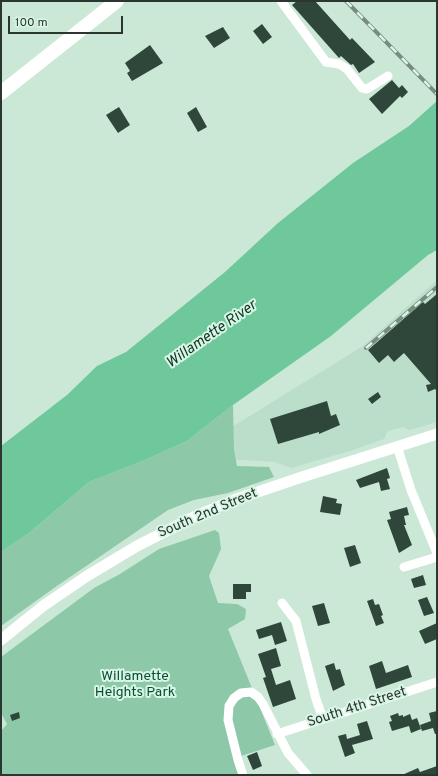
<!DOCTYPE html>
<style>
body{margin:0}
#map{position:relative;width:438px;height:776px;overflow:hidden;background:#cbe8d7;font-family:Overpass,sans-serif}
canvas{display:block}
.frame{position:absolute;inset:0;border:2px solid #2a362f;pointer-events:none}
.scale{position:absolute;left:8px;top:16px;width:115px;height:18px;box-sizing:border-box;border:2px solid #2a362f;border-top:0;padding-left:5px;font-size:12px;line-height:14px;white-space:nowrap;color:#2a362f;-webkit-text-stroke:3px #d8f5e5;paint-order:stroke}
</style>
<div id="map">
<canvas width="438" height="776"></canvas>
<div class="frame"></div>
<div class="scale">100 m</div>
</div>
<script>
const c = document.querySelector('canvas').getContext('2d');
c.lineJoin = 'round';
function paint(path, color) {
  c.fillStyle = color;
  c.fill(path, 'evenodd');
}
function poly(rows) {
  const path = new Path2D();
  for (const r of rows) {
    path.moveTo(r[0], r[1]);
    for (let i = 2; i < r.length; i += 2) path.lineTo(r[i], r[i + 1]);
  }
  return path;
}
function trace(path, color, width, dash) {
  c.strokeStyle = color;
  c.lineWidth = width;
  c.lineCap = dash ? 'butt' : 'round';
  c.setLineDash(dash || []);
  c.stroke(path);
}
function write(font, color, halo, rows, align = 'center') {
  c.font = font + ' Overpass,sans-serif';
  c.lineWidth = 4;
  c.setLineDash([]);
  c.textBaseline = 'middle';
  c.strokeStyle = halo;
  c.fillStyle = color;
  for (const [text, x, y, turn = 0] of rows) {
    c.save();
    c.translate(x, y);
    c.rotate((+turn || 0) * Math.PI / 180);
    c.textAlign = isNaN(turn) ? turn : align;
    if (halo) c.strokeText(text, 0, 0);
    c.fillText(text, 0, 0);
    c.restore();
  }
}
paint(poly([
 [437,280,437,422,410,430,403,427,388,431,384,439,353,450,291,468,275,462,224,459,219,435,363,346]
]), '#badeca');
paint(poly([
 [233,405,234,450,237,466,269,467,274,477,228,493,194,500,168,510,54,588,1,626,1,552,29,533,89,482,145,460,187,441],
 [215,530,219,533,221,549,209,576,218,603,237,604,246,609,245,619,228,629,275,745,241,756,248,775,1,775,1,731,7,724,1,713,1,657,94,588,120,574,159,549]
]), '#8dc8a9');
paint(poly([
 [437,101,437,250,428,255,331,336,233,405,187,441,145,460,89,482,29,533,1,552,1,446,67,395,97,366,126,352,225,272,278,223,353,163,409,126]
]), '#6fc89c');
paint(poly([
 [297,1,315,1,350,40,352,38,375,62,359,73,353,64,351,65,341,56,339,58,292,5],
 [262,24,272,37,263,44,253,31],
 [223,27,230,38,214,48,205,36],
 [150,45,163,63,132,81,127,73,130,71,125,63],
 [392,80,399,88,402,85,408,92,402,98,400,96,382,114,369,99],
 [119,107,130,125,118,133,106,115],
 [196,107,207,127,198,132,187,113],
 [437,294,437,391,435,389,428,392,426,385,431,384,404,353,394,362,388,355,379,363,368,350,423,302,425,304],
 [378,392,381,397,372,404,368,399],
 [327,401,331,416,336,414,340,425,319,434,319,432,278,444,270,419],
 [387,468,390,478,387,479,390,489,381,491,379,482,360,488,356,480],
 [323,496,337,499,336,503,342,504,340,515,320,512],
 [407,507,409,515,404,516,406,525,404,525,412,545,399,553,387,520,391,519,389,512],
 [355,545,361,563,350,567,344,548],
 [423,575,426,585,414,588,411,579],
 [233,584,251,584,251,592,246,592,246,599,233,599],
 [427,597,434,613,424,616,418,600],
 [373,599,375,605,379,604,383,615,381,616,384,623,376,626,367,601],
 [324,603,330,623,318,626,312,606],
 [281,622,287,641,275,645,272,635,259,639,256,630],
 [437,623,437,639,425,644,419,631],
 [276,648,281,666,271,669,276,685,290,680,296,699,273,707,263,678,266,677,258,654],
 [382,661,386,673,408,665,412,677,376,689,369,666],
 [334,663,336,670,340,669,345,685,333,691,325,666],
 [437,711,437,734,435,734,433,728,422,731,420,725,431,721,429,713],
 [19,712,20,718,12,721,10,715],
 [398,713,399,716,403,715,403,717,410,714,412,720,417,718,421,729,411,733,409,726,392,731,389,722,392,721,390,716],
 [367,721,373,739,352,745,355,753,345,757,338,736,346,734,347,739,360,735,357,724],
 [257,752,262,766,253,770,247,756],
 [437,766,437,775,402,775,418,768,420,772]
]), '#2f473a');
trace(poly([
 [281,1,326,62,339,64,347,69,362,88,367,89,388,76],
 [397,446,411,490,437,553],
 [404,567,437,557],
 [282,603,296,621,316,699,323,719],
 [277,734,437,682],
 [243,775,238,760,228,720,229,706,234,698,241,693,251,692,258,697,263,704,288,753,307,775]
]), '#fff', 9);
trace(poly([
 [1,640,43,606,87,576,137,546,196,516,234,500,302,477,437,434]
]), '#fff', 11);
trace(poly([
 [1,93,117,1]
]), '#fff', 14);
const rail = poly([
 [346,1,437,94],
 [366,348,437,287]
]);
trace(rail, '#778b7f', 4);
trace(rail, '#d8f5e5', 2.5, [8]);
write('14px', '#2a362f', '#d8f5e5', [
 ["South 2nd Street",208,514,-23],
 ["South 4th Street",357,708,-18]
]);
write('14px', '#045034', '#d8f5e5', [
 ["Willamette",135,677],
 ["Heights Park",135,693]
]);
write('italic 15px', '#0e3624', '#d8f5e5', [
 ["Willamette River",212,335,-35]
]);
</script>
